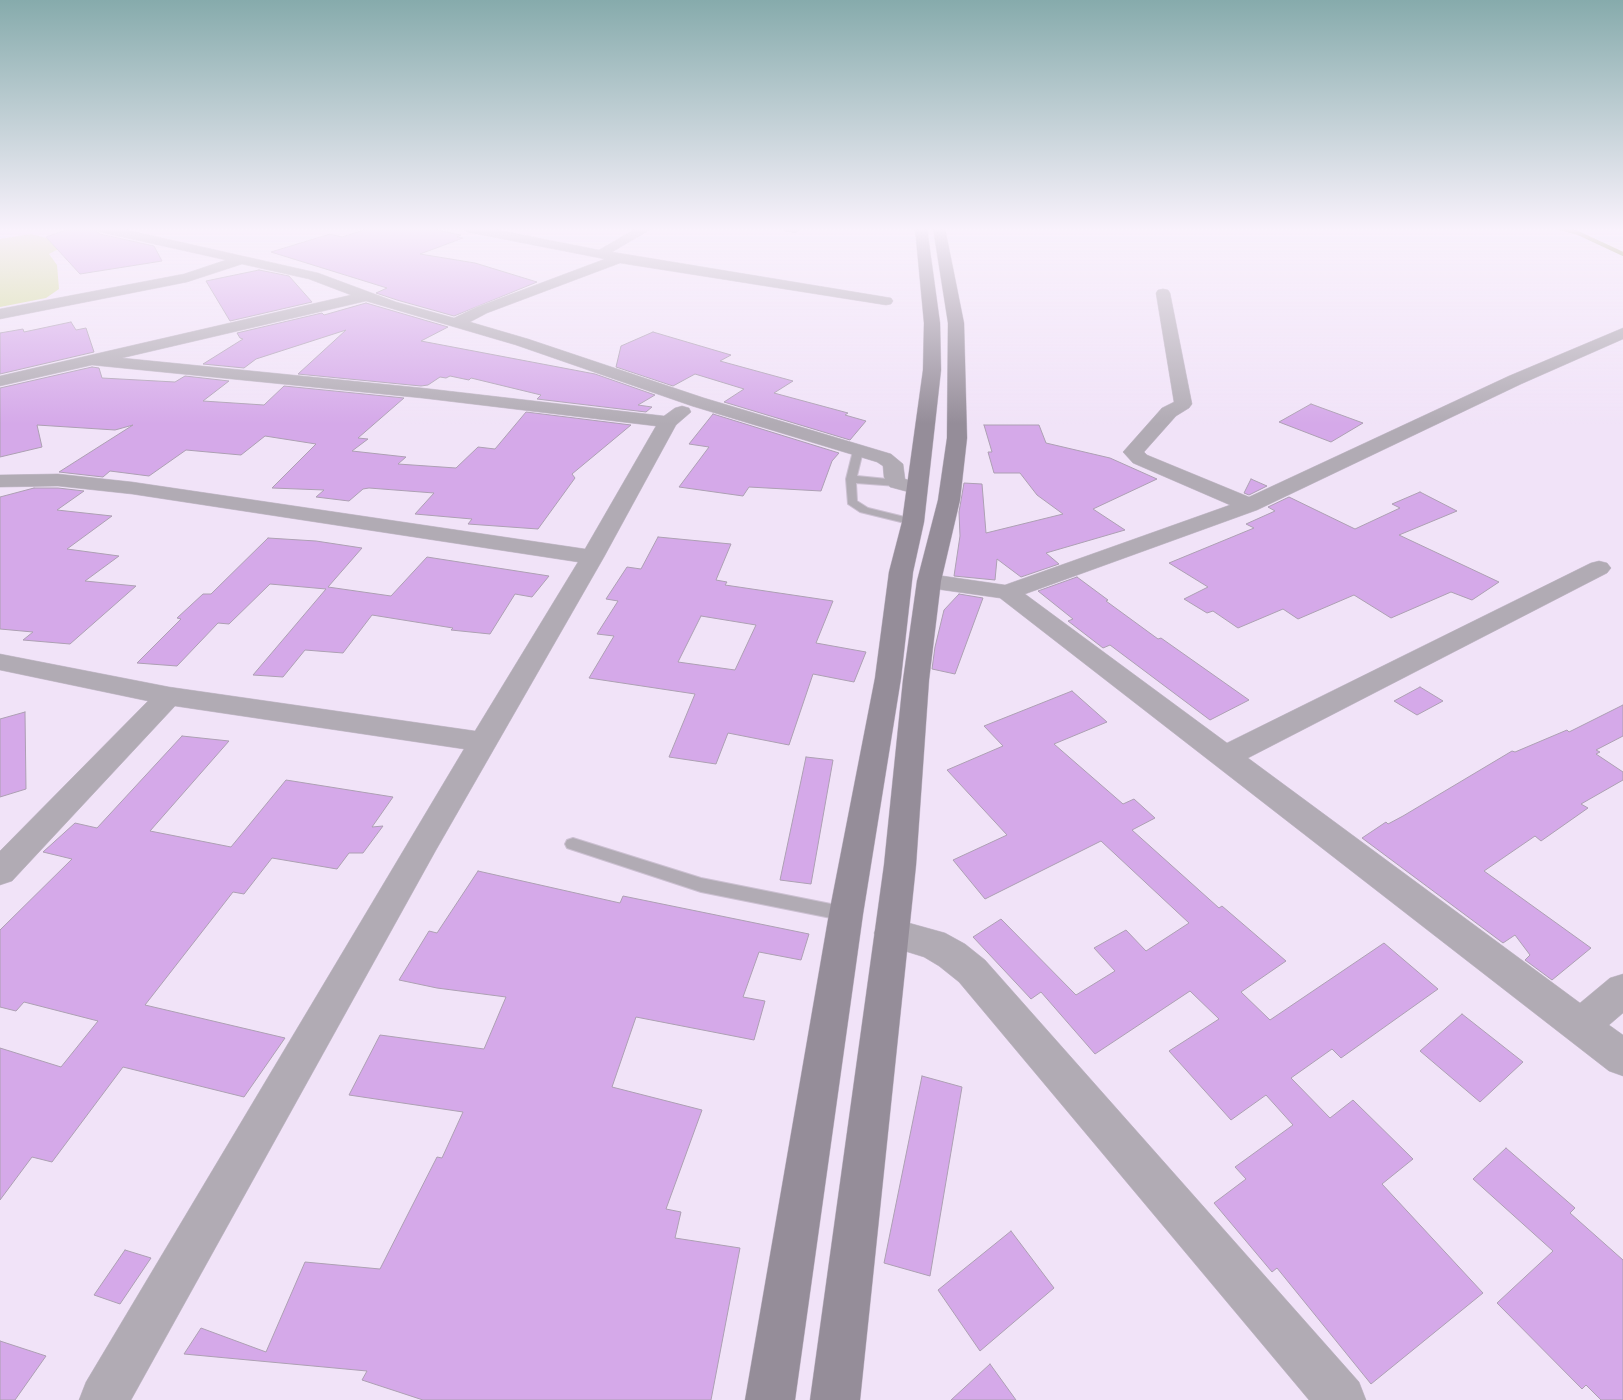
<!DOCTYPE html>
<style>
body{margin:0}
canvas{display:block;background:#f1e3f8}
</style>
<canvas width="1623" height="1400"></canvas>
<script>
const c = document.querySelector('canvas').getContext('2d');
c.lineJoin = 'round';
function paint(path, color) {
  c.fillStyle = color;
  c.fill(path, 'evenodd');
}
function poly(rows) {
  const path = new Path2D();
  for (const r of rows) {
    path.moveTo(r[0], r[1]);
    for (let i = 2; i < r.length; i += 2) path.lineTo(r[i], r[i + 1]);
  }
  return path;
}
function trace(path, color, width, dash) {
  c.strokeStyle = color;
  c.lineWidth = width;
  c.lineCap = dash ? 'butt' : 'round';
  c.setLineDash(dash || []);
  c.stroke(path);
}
paint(poly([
 [31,234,68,244,49,254,57,265,59,289,46,298,0,307,0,239]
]), '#d1dc96');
trace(poly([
 [1560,228,1578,233,1623,254]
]), '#949e53', 4);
const building = poly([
 [72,228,92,228,100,234,154,246,162,261,80,274,46,237,72,228],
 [370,228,427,228,461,235,457,237,463,238,420,254,475,263,537,282,454,316,397,300,376,293,387,288,271,252,330,234,342,237,370,228],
 [259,270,289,276,312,302,230,321,206,281,259,270],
 [366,303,448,327,421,341,595,374,655,395,638,405,652,407,646,412,537,399,541,395,471,378,469,380,450,376,446,378,440,377,428,385,421,386,298,374,346,330,256,359,244,368,203,364,243,339,240,338,237,333,322,313,324,315,366,303],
 [71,322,76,330,86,328,94,352,0,374,0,333,23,329,24,332,71,322],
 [653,332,731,355,720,361,793,381,774,393,848,413,845,415,866,421,850,440,724,402,744,389,695,374,673,386,616,367,621,346,653,332],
 [92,367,99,368,102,378,175,382,185,376,229,381,203,401,264,405,284,386,404,398,358,438,368,439,352,451,406,457,398,464,456,468,478,447,495,449,526,412,631,425,572,474,575,478,538,529,468,524,472,519,415,514,434,493,369,488,363,489,349,501,316,497,324,490,272,488,316,444,265,436,241,455,186,450,149,476,110,471,103,477,59,472,133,425,115,430,37,425,42,447,0,457,0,388,92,367],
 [1311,404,1363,423,1331,442,1279,422,1311,404],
 [713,414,839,453,832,461,821,491,749,487,743,496,679,487,709,447,689,444,713,414],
 [984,425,1039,425,1046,443,1110,458,1157,479,1093,509,1125,530,1046,553,1059,564,1021,577,997,559,995,580,954,576,960,536,959,512,964,483,982,484,986,533,1063,514,1037,495,1020,473,994,473,988,452,992,452,984,425],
 [1251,479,1267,486,1249,495,1244,493,1251,479],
 [34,488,58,488,84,491,57,510,112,516,67,549,119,556,85,581,136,586,70,644,23,640,33,632,0,629,0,497,34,488],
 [1420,492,1457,511,1399,535,1499,582,1472,600,1451,592,1391,618,1354,595,1298,619,1283,609,1238,628,1213,611,1207,613,1184,599,1208,587,1169,563,1254,528,1246,524,1275,511,1268,507,1289,497,1355,529,1400,508,1392,504,1420,492],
 [658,537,731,544,716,580,727,582,725,585,833,601,816,643,866,652,854,682,813,674,789,745,728,733,716,764,669,757,695,694,589,678,614,636,597,634,618,601,606,599,627,567,641,569,658,537],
 [701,616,756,625,735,670,678,662,701,616],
 [268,538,316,541,362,548,328,587,391,596,427,557,549,576,532,597,515,594,490,634,451,630,453,628,372,615,343,653,305,650,283,677,253,675,326,589,270,584,229,624,218,623,177,666,137,663,181,619,177,618,203,594,211,594,268,538],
 [1077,577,1108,600,1106,601,1158,639,1161,638,1249,700,1210,720,1110,645,1103,648,1068,621,1073,619,1038,591,1077,577],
 [959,594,983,598,955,674,932,669,935,647,944,610,959,594],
 [1420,687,1443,701,1417,715,1394,701,1420,687],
 [1072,691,1107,722,1054,744,1123,804,1134,799,1155,818,1132,830,1219,908,1222,906,1286,961,1241,992,1270,1020,1384,943,1438,989,1341,1058,1332,1049,1291,1078,1330,1118,1353,1100,1413,1159,1382,1184,1483,1293,1371,1384,1277,1268,1272,1272,1214,1203,1246,1179,1235,1167,1293,1125,1266,1095,1231,1120,1169,1051,1219,1019,1190,991,1095,1054,1041,992,1031,999,973,937,1001,919,1076,995,1115,971,1094,948,1126,930,1146,951,1189,923,1101,841,985,899,953,860,1007,835,947,770,1003,746,984,726,1072,691],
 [1623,705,1623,736,1596,750,1600,752,1596,754,1623,772,1623,780,1581,804,1588,808,1541,841,1535,836,1484,871,1591,948,1552,980,1525,960,1530,955,1515,935,1503,943,1362,838,1386,822,1388,824,1403,816,1512,751,1515,752,1567,730,1569,732,1623,705],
 [25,712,26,789,0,797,0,719,25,712],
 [182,736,229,741,150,831,231,847,286,780,393,797,372,827,383,826,363,853,349,853,337,869,272,858,244,894,233,892,145,1005,285,1038,244,1097,123,1067,52,1162,32,1157,0,1200,0,1048,61,1067,98,1021,24,1002,16,1011,0,1007,0,930,72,859,43,852,75,823,97,828,182,736],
 [806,757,833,760,811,884,780,880,806,757],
 [478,871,620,903,623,896,809,934,801,960,759,952,743,997,765,1001,754,1040,636,1017,612,1087,702,1110,666,1209,681,1212,675,1238,740,1248,711,1400,423,1400,362,1380,367,1371,184,1354,201,1328,266,1352,305,1262,380,1269,437,1157,442,1158,463,1112,349,1095,380,1035,484,1049,506,997,437,988,399,980,429,931,437,933,478,871],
 [1462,1014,1523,1062,1480,1102,1420,1051,1462,1014],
 [922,1076,962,1087,930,1276,884,1263,922,1076],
 [1506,1148,1575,1208,1570,1213,1623,1260,1623,1400,1601,1400,1586,1385,1582,1389,1497,1303,1553,1251,1473,1179,1506,1148],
 [1011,1231,1054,1288,980,1351,938,1290,1011,1231],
 [125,1250,151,1258,120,1304,94,1295,125,1250],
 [0,1341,46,1356,15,1400,0,1400,0,1341],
 [990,1364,1016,1400,951,1400,990,1364]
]);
paint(building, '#d5a9e9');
trace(building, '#ada0b3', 1);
const service = poly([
 [858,448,863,451,857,476,897,480,902,483,897,486,856,483,857,501,868,508,917,520,918,522,917,524,913,525,860,512,848,504,846,479,853,451,858,448],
 [573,838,701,878,846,907,852,909,855,914,852,919,846,921,701,892,567,848,565,844,567,840,573,838]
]);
const minor = poly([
 [94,228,118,228,318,273,396,302,454,318,477,307,605,259,467,232,461,228,488,228,599,250,637,228,653,228,612,252,891,298,893,301,891,304,886,305,620,263,487,313,470,322,528,339,704,398,891,454,903,464,905,479,923,484,926,488,923,492,916,494,890,487,884,477,883,466,877,462,692,406,516,345,366,301,122,358,422,388,664,416,675,408,682,406,689,408,691,412,676,425,604,557,436,850,131,1400,79,1400,86,1382,464,749,175,706,12,881,0,885,0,851,148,701,0,670,0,654,169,687,475,731,578,562,132,494,58,486,0,487,0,475,58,474,132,482,585,549,656,426,422,398,92,365,0,386,0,376,351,295,309,279,242,264,187,282,0,319,0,309,184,274,226,260,100,232,94,228],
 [783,228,801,228,801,229,795,233,785,231,783,228],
 [1163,289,1168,290,1170,293,1192,404,1189,408,1176,416,1144,452,1147,455,1249,497,1509,376,1623,328,1623,339,1521,384,1257,510,1025,594,1227,743,1591,563,1599,561,1607,563,1611,568,1607,573,1248,758,1580,1003,1610,978,1623,974,1623,1013,1609,1025,1623,1035,1623,1076,1609,1071,1000,598,929,588,921,586,917,581,921,576,929,574,1005,585,1230,505,1133,463,1123,452,1162,408,1174,402,1156,293,1158,290,1163,289],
 [891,918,945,933,965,944,985,960,1359,1382,1366,1400,1309,1400,959,982,939,966,924,957,879,943,874,933,879,923,891,918]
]);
const secondary = poly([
 [915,228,927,228,940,323,941,370,924,522,913,572,901,678,863,914,795,1400,745,1400,829,914,875,678,889,572,902,522,923,370,924,323,915,228],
 [933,228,945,228,964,323,967,438,960,500,941,581,929,680,916,865,860,1400,810,1400,884,865,903,680,917,581,938,500,947,438,948,323,933,228]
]);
trace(service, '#ccc0d2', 2);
trace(minor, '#ccc0d2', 1);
trace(secondary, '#ccc0d2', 1);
paint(service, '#b1abb4');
paint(minor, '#b1abb4');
paint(secondary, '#958d99');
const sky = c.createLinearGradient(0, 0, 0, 424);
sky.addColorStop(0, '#86abac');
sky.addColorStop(0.54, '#f9f2fc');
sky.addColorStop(1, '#f9f2fc00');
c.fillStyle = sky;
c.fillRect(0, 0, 1623, 424);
</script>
